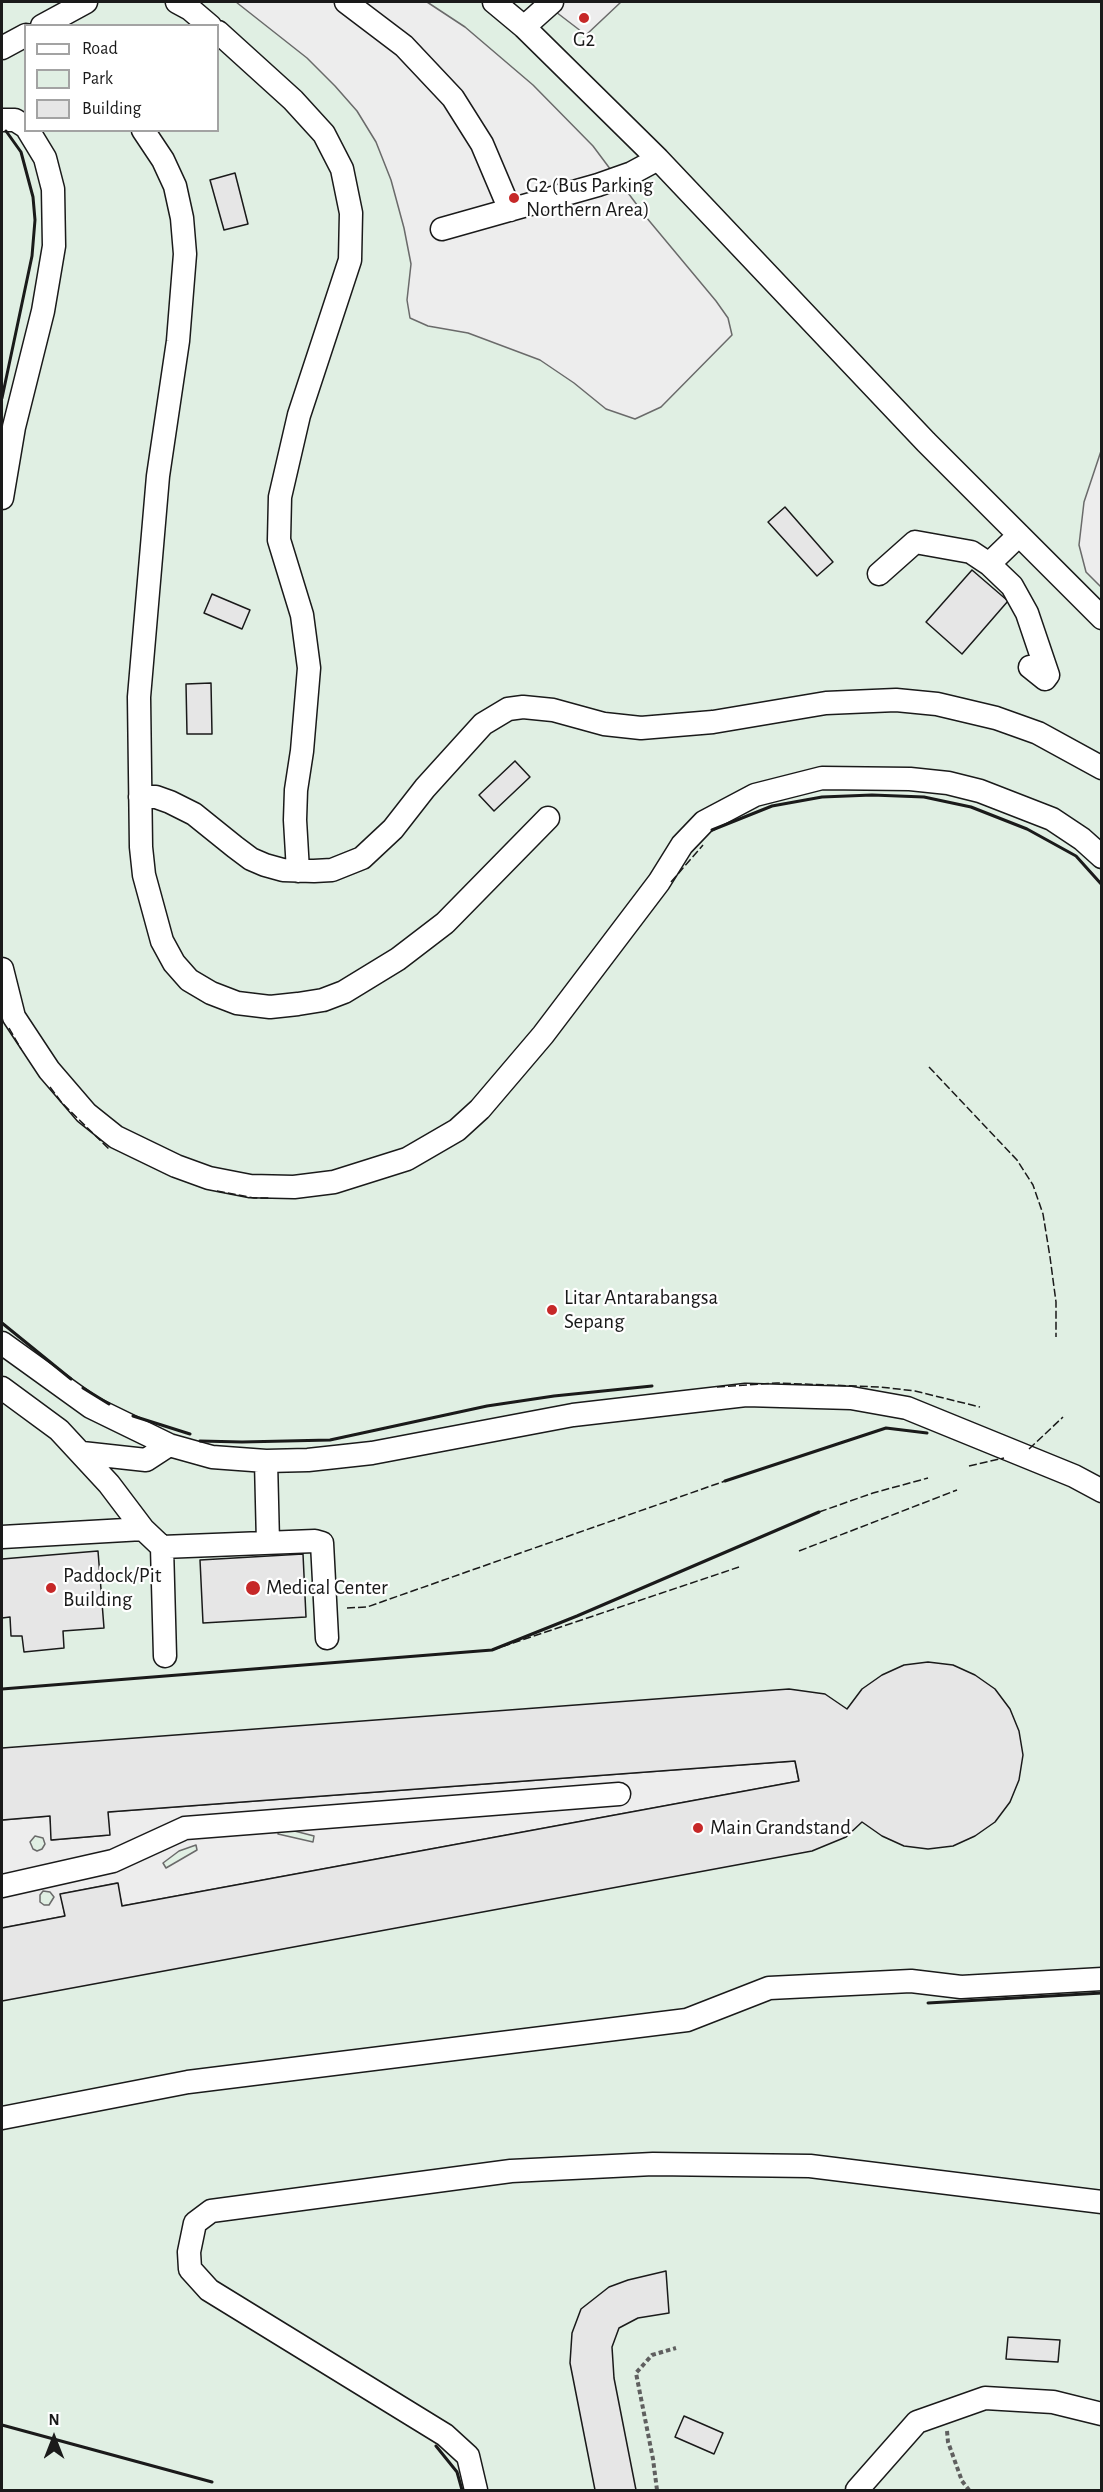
<!DOCTYPE html>
<style>
body{margin:0}
#map{position:relative;width:1103px;height:2492px;overflow:hidden;background:#fff;font-family:"Alegreya Sans",sans-serif}
canvas{display:block}
.frame{position:absolute;inset:0;border:3px solid #1a1a1a;pointer-events:none}
.legend{position:absolute;left:24px;top:24px;width:195px;height:108px;box-sizing:border-box;background:#fff;border:2px solid #a3a3a3;margin:0;padding:8px 10px;list-style:none;font-size:18px;color:#1a1a1a}
.legend li{display:flex;align-items:center;gap:12px;height:30px}
.legend b{width:30px;border:2px solid #a3a3a3}
.north{position:absolute;left:24px;top:2408px;width:60px;height:60px;-webkit-text-stroke:4px #fff;paint-order:stroke;rotate:0deg;font-size:16px;font-weight:700;line-height:24px;text-align:center;color:#1a1a1a}
.north::after{content:'';display:block;margin:auto;width:21px;height:27px;background:#1a1a1a;clip-path:polygon(50% 0,100% 100%,50% 72%,0 100%)}
</style>
<div id="map">
<canvas width="1103" height="2492"></canvas>
<div class="frame"></div>
<ul class="legend">
<li><b style="height:8px;background:#fff"></b>Road</li>
<li><b style="height:16px;background:#e0efe3"></b>Park</li>
<li><b style="height:16px;background:#e6e6e6"></b>Building</li>
</ul>
<div class="north">N</div>
</div>
<script>
const c = document.querySelector('canvas').getContext('2d');
c.lineJoin = 'round';
function paint(path, color) {
  c.fillStyle = color;
  c.fill(path, 'evenodd');
}
function poly(rows) {
  const path = new Path2D();
  for (const r of rows) {
    path.moveTo(r[0], r[1]);
    for (let i = 2; i < r.length; i += 2) path.lineTo(r[i], r[i + 1]);
  }
  return path;
}
function trace(path, color, width, dash) {
  c.strokeStyle = color;
  c.lineWidth = width;
  c.lineCap = dash ? 'butt' : 'round';
  c.setLineDash(dash || []);
  c.stroke(path);
}
function write(font, color, halo, rows, align = 'center') {
  c.font = font + ' "Alegreya Sans",sans-serif';
  c.lineWidth = 4.5;
  c.setLineDash([]);
  c.textBaseline = 'middle';
  c.strokeStyle = halo;
  c.fillStyle = color;
  for (const [text, x, y, turn = 0] of rows) {
    c.save();
    c.translate(x, y);
    c.rotate((+turn || 0) * Math.PI / 180);
    c.textAlign = isNaN(turn) ? turn : align;
    if (halo) c.strokeText(text, 0, 0);
    c.fillText(text, 0, 0);
    c.restore();
  }
}
const green = poly([
 [2,2,1101,2,1101,2490,2,2490,2,2],
 [26,26,218,26,218,130,26,130,26,26]
]);
paint(green, '#e0efe3');
trace(green, '#6a6a6a', 1.5);
const parking = poly([
 [236,2,427,2,465,27,533,85,593,146,646,217,716,301,728,318,732,335,661,407,635,419,606,409,574,383,540,360,468,333,428,326,410,318,407,300,411,264,404,228,391,180,376,142,357,111,335,86,307,58,236,2],
 [543,2,621,2,586,35,543,2],
 [1101,451,1101,587,1086,572,1079,545,1084,502,1101,451],
 [795,1761,799,1781,122,1906,117,1883,61,1894,65,1916,2,1928,2,1820,50,1816,52,1840,109,1835,108,1812,795,1761],
 [279,1827,314,1836,313,1842,278,1834,279,1827],
 [35,1836,43,1838,45,1844,42,1849,37,1851,33,1849,30,1842,35,1836],
 [196,1845,197,1850,166,1868,163,1863,179,1851,196,1845],
 [43,1891,50,1892,54,1897,49,1905,44,1905,40,1902,40,1895,43,1891]
]);
paint(parking, '#ededed');
trace(parking, '#6a6a6a', 1.5);
const building = poly([
 [235,173,248,224,224,230,210,180,235,173],
 [785,507,833,562,817,576,768,522,785,507],
 [972,570,1008,601,962,654,926,622,972,570],
 [212,594,250,610,242,629,204,613,212,594],
 [211,683,212,734,187,734,186,684,211,683],
 [515,761,530,777,494,811,479,795,515,761],
 [98,1551,104,1628,63,1631,64,1648,24,1652,22,1636,11,1636,10,1617,2,1618,2,1559,98,1551],
 [303,1554,306,1617,203,1623,200,1560,303,1554],
 [928,1662,953,1665,975,1675,995,1689,1010,1709,1019,1731,1023,1755,1019,1780,1010,1802,995,1822,975,1836,953,1846,928,1849,904,1846,882,1836,862,1822,846,1837,812,1851,2,2001,2,1928,65,1916,60,1894,118,1883,122,1906,799,1781,795,1761,108,1812,110,1835,51,1840,50,1816,2,1820,2,1748,789,1689,825,1694,847,1709,862,1689,882,1675,904,1665,928,1662],
 [666,2271,669,2313,638,2318,619,2328,612,2347,614,2378,636,2490,595,2490,570,2363,572,2333,581,2309,609,2287,628,2280,666,2271],
 [1008,2337,1060,2340,1058,2362,1006,2359,1008,2337],
 [684,2416,723,2433,714,2454,675,2437,684,2416]
]);
paint(building, '#e6e6e6');
trace(building, '#1a1a1a', 1.5);
const minor = poly([
 [177,2,190,9,210,26],
 [346,2,404,46,453,98,482,144,510,210],
 [494,2,524,27,658,159,926,442,1102,618],
 [42,26,86,2],
 [524,27,552,2],
 [218,32,293,100,324,134,342,169,351,213,350,260,299,415,280,497,279,540,302,615,309,668,302,751,296,790,295,820,298,871],
 [2,48,26,35],
 [2,120,15,120,26,127],
 [143,130,163,160,175,186,182,218,185,254,178,341,158,476,139,697,141,847,144,875,162,941,174,963,189,980,211,993,237,1003,270,1007,298,1004,323,1000,344,992,398,959,445,923,548,818],
 [442,229,598,185,632,173,658,159],
 [2,498,14,427,43,311,54,246,53,189,45,158,28,130],
 [989,564,1019,535],
 [879,574,915,542,971,552,989,564,1012,586,1027,613,1048,675,1045,679,1030,667],
 [140,797,156,797,170,802,194,814,235,847,251,859,265,865,283,870,314,871,332,870,362,858,393,829,425,788,483,724,508,709,523,707,553,710,604,724,641,728,713,722,826,703,896,700,937,704,996,718,1038,733,1102,768],
 [2,969,14,1017,49,1070,86,1113,116,1137,176,1166,209,1178,250,1186,294,1187,334,1182,407,1159,457,1130,480,1109,543,1035,659,882,682,845,704,822,755,795,822,778,910,779,948,783,980,791,1052,819,1082,839,1102,857],
 [2,1343,91,1407,169,1445,212,1457,266,1461,308,1460,372,1453,573,1415,746,1395,851,1398,907,1408,1074,1476,1102,1491],
 [2,1388,59,1430,109,1484,143,1529,162,1547,315,1541,322,1543,327,1638],
 [82,1453,146,1460,169,1445],
 [266,1461,268,1543],
 [2,1537,143,1529],
 [162,1547,165,1656],
 [2,1886,113,1861,185,1828,619,1794],
 [2,2118,188,2082,687,2020,769,1988,911,1981,961,1987,1102,1979],
 [476,2490,468,2456,445,2435,209,2290,190,2269,189,2252,195,2223,211,2211,511,2171,653,2164,810,2166,1102,2202],
 [857,2490,917,2422,985,2398,1053,2402,1102,2414]
]);
trace(minor, '#1a1a1a', 25);
trace(poly([
 [947,2431,948,2442,962,2481,969,2490],
 [657,2490,653,2459,636,2373,652,2355,676,2348]
]), '#5f5f5f', 4, [4.5, 3]);
trace(minor, '#fff', 22);
trace(poly([
 [671,882,703,845],
 [9,1028,21,1049],
 [929,1067,1017,1160,1033,1185,1043,1214,1050,1257,1056,1302,1056,1337],
 [50,1087,62,1103,110,1150],
 [217,1191,254,1198,270,1198],
 [717,1387,777,1383,880,1387,915,1391,980,1407],
 [1029,1449,1063,1417],
 [969,1466,1004,1458],
 [819,1512,873,1493,928,1478],
 [799,1551,957,1490],
 [347,1608,367,1607,725,1481],
 [492,1650,739,1567]
]), '#1a1a1a', 1.5, [8, 3]);
trace(poly([
 [2,398,32,256,35,220,33,197,21,152,6,131],
 [712,830,772,806,822,797,872,795,924,797,971,807,1027,829,1076,856,1102,885],
 [2,1323,71,1379],
 [83,1388,109,1404],
 [133,1416,190,1434],
 [200,1441,242,1442,330,1440,487,1406,554,1396,652,1386],
 [725,1481,886,1428,927,1433],
 [2,1689,492,1650,577,1616,819,1512],
 [928,2003,1102,1993],
 [2,2425,212,2482],
 [436,2446,457,2472,462,2490]
]), '#1a1a1a', 3);
for (const [x, y, r, color] of [
 [584,18,6,"#c62828"],
 [514,198,6,"#c62828"],
 [552,1310,6,"#c62828"],
 [51,1588,6,"#c62828"],
 [253,1588,8,"#c62828"],
 [698,1828,6,"#c62828"]
]) {
  const dot = new Path2D();
  dot.arc(x, y, r, 0, 2 * Math.PI);
  c.fillStyle = color;
  c.fill(dot);
  trace(dot, '#fff', 2);
}
write('21px', '#1a1a1a', '#fff', [
 ["G2",584,40,"center"],
 ["G2 (Bus Parking",526,186],
 ["Northern Area)",526,210],
 ["Litar Antarabangsa",564,1298],
 ["Sepang",564,1322],
 ["Paddock/Pit",63,1576],
 ["Building",63,1600],
 ["Medical Center",266,1588],
 ["Main Grandstand",710,1828]
], 'left');
</script>
